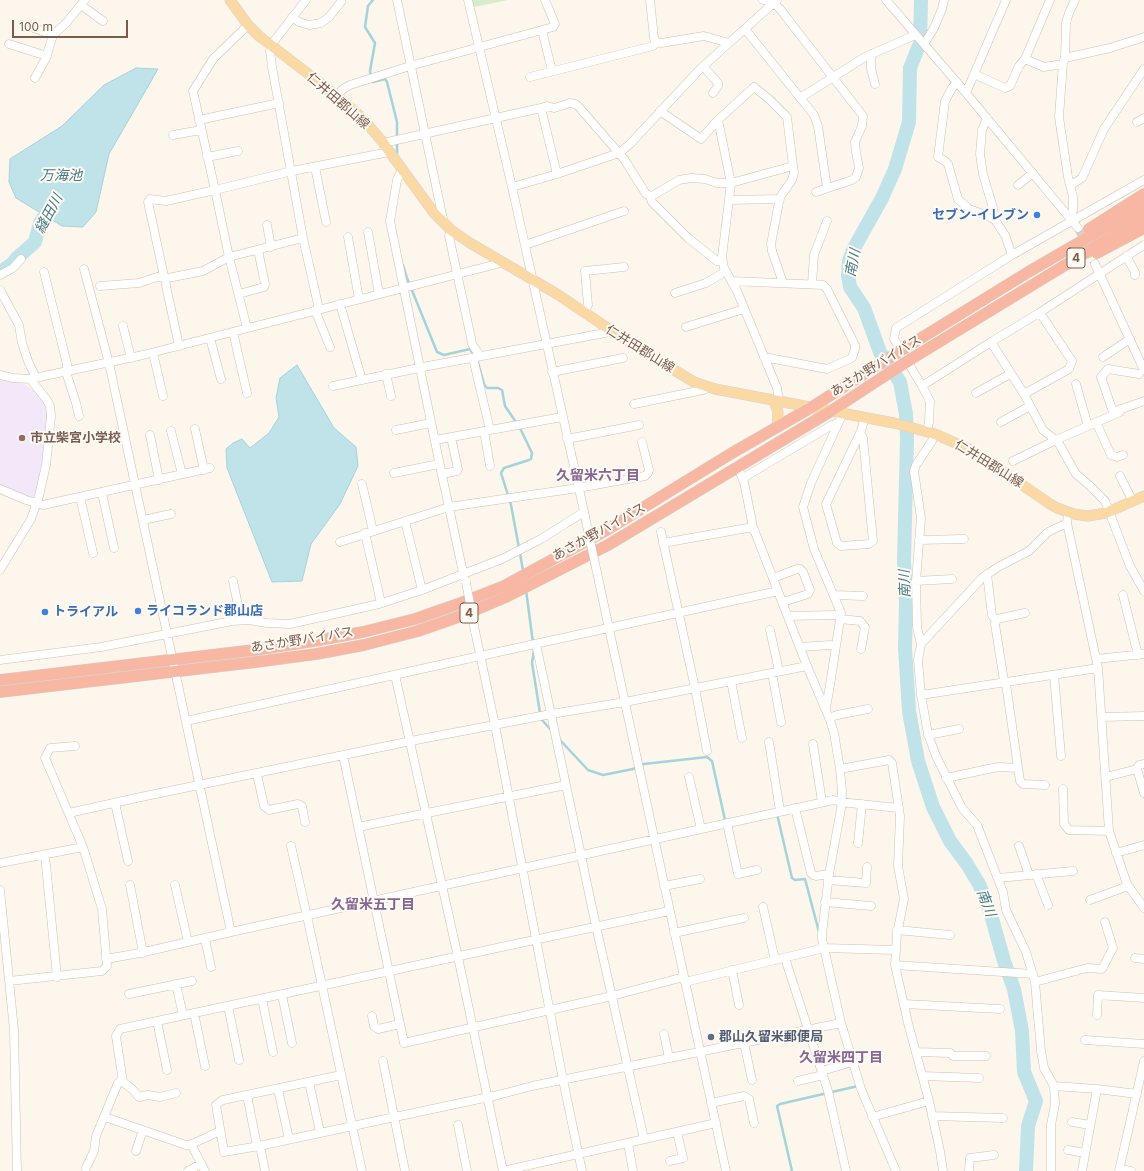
<!DOCTYPE html>
<meta charset="utf-8">
<style>
body{margin:0}
#map{position:relative;width:1144px;height:1171px;overflow:hidden;background:#fdf6ec;font-family:Inter,sans-serif}
canvas{display:block}
.scale{position:absolute;left:12px;top:20px;width:116px;height:18px;box-sizing:border-box;border:2px solid #7a5c4d;border-top:0;padding-left:5px;font-size:12px;line-height:14px;white-space:nowrap;color:#7a5c4d;-webkit-text-stroke:3px #fffaf3;paint-order:stroke}
</style>
<div id="map">
<canvas width="1144" height="1171"></canvas>
<div class="scale">100 m</div>
</div>
<script>
const c = document.querySelector('canvas').getContext('2d');
c.lineJoin = 'round';
function paint(path, color) {
  c.fillStyle = color;
  c.fill(path, 'evenodd');
}
function poly(rows) {
  const path = new Path2D();
  for (const r of rows) {
    path.moveTo(r[0], r[1]);
    for (let i = 2; i < r.length; i += 2) path.lineTo(r[i], r[i + 1]);
  }
  return path;
}
function trace(path, color, width, dash) {
  c.strokeStyle = color;
  c.lineWidth = width;
  c.lineCap = dash ? 'butt' : 'round';
  c.setLineDash(dash || []);
  c.stroke(path);
}
function write(font, color, halo, rows, align = 'center') {
  c.font = font + ' Inter,"Noto Sans JP",sans-serif';
  c.lineWidth = 4;
  c.setLineDash([]);
  c.textBaseline = 'middle';
  c.strokeStyle = halo;
  c.fillStyle = color;
  for (const [text, x, y, turn = 0] of rows) {
    c.save();
    c.translate(x, y);
    c.rotate((+turn || 0) * Math.PI / 180);
    c.textAlign = isNaN(turn) ? turn : align;
    if (halo) c.strokeText(text, 0, 0);
    c.fillText(text, 0, 0);
    c.restore();
  }
}
paint(poly([
 [0,379,20,381,40,395,46,406,47,411,43,466,37,494,31,498,0,486]
]), '#f3e8fa');
paint(poly([
 [472,0,508,0,474,7]
]), '#d8ecc9');
const water = poly([
 [136,68,158,69,109,154,96,212,83,227,62,226,16,198,9,182,10,159,62,126,104,85,136,68],
 [297,365,334,428,356,447,358,466,340,504,311,544,302,581,272,582,227,468,226,449,233,443,242,439,250,448,269,433,279,417,276,398,280,378,297,365]
]);
paint(water, '#bfe3e8');
trace(water, '#a5d3da', 1);
trace(poly([
 [373,0,368,6,365,27,375,43,370,71,371,77,373,82,385,79,387,82,397,122,397,156],
 [403,265,407,278,437,352,444,355,470,349,474,355],
 [477,359,484,384,487,388,498,388,502,390,505,406,520,428,532,453,531,459,529,460,504,468,501,473,511,505,519,548],
 [520,553,523,571],
 [526,590,533,643],
 [534,650,532,663,540,713,542,720,551,730],
 [560,740,588,770,603,775,633,769,644,764,707,757,712,761,725,820,727,820],
 [777,814,792,878,795,880,805,879,819,932],
 [792,1171,777,1106,780,1104,858,1086,857,1084]
]), '#a5d3da', 2.5);
trace(poly([
 [921,0,920,43,910,68,909,122,895,169,882,198,853,250,849,261,848,275,850,287,864,308,880,352,900,382,906,414,907,439,904,561,906,602,905,648,909,711,918,761,933,807,950,841,967,864,979,884,989,908,1004,961,1014,989,1022,1031,1024,1072,1036,1101,1028,1126,1026,1171],
 [6,268,12,264,17,258,35,242,40,223,55,200]
]), '#bfe3e8', 14);
trace(poly([
 [1078,228,1095,264]
]), '#dcd0c4', 8, [8, 4]);
const minor = poly([
 [397,0,444,224],
 [468,0,512,187,585,516],
 [650,0,654,38,656,42,661,43,704,36,729,43],
 [763,0,774,3,780,9,863,116,862,126,855,142,856,152,859,168,856,177,852,180,816,192],
 [886,0,966,93,1078,228],
 [81,5,103,21],
 [292,17,299,22,309,25,321,23,329,17,341,2],
 [26,25,53,35],
 [745,29,814,115,818,126,827,188],
 [542,30,552,71],
 [9,44,47,56],
 [924,44,934,28,942,9,944,0],
 [871,54,871,69,875,84],
 [1065,58,1066,23,1069,13,1075,0],
 [1025,59,1044,67,1063,64],
 [703,66,718,83,718,86,713,93],
 [974,74,1005,88,1010,86,1019,66,1025,59,1050,0],
 [530,77,653,46,656,42],
 [35,78,46,58,53,35,66,23,85,0],
 [957,82,952,88,945,101,938,157,945,161,948,164,958,199,969,209,986,215,995,220,1005,235,1012,255],
 [966,93,1006,0],
 [337,96,343,89,350,85,410,66,553,27,555,24,545,0],
 [800,98,865,57,915,35],
 [541,108,557,174],
 [660,111,701,139,718,120],
 [987,118,982,130,980,154,983,174,993,208,992,218],
 [199,120,279,103],
 [1137,122,1144,118],
 [173,135,201,130],
 [383,143,541,108,547,106,554,108,570,103,575,104,578,106,624,159,646,194,652,196,679,180,691,178,705,179,717,183,731,183,793,166,787,117,769,99,754,87,718,120,731,183,722,257,724,268,737,291,777,388,779,401],
 [207,157,238,151],
 [315,167,326,222],
 [402,169,397,180,390,221,440,466,464,577],
 [1018,185,1033,173],
 [1071,185,1082,178,1104,129,1144,69],
 [512,187,557,174,619,153,630,144,700,69,777,0],
 [650,196,652,202,688,238,717,261,722,261],
 [729,200,780,199],
 [1071,218,1073,210,1073,197,1068,177,1059,117,1063,63,1065,58,1110,48,1144,37],
 [267,225,271,247],
 [451,230,449,236,471,338,472,344,480,356],
 [368,232,379,294],
 [348,237,359,299],
 [303,238,272,67,270,51,271,45,306,0],
 [525,245,624,211],
 [1126,256,1135,272,1135,275],
 [1095,264,1144,370],
 [84,269,109,363,231,932],
 [44,272,67,364,67,375,76,403,79,416],
 [0,275,13,268,21,259],
 [732,281,823,285,827,289,855,345,855,349,852,358,827,369,764,357],
 [783,283,772,251,771,244,780,197,792,180,794,173,793,166],
 [812,284,814,255,827,221],
 [100,286,139,283,157,277,168,278,203,271,229,257,303,238,319,309],
 [0,290,19,325,22,343,28,361,36,378],
 [675,293,706,283,726,271],
 [239,294,264,287,265,284,258,250],
 [340,304,362,380],
 [315,310,330,347],
 [584,313,588,305,585,271,624,267],
 [123,326,131,358],
 [686,327,744,309],
 [247,328,229,257,215,190,292,171,389,152],
 [233,332,247,393],
 [210,338,221,379],
 [991,342,1024,394,1043,430,1058,442,1076,474,1089,485,1105,501,1130,566,1144,591],
 [179,346,148,202,150,199,166,201,215,190,193,91,213,59,248,25],
 [153,353,163,396],
 [1103,357,1130,339],
 [473,358,490,430],
 [552,372,623,358],
 [386,374,391,396],
 [1139,374,1108,369,1101,377,1113,412,1144,401],
 [0,375,13,378,30,379,143,355,497,264,500,261],
 [1076,384,1088,426],
 [333,386,428,366,605,333,610,329],
 [922,386,991,342,1039,313,1144,245],
 [976,393,1010,374],
 [1024,394,1069,369,1072,361,1040,313],
 [634,404,703,390,708,388],
 [1001,422,1030,406],
 [1096,422,1111,455,1117,457,1123,455],
 [195,429,204,470],
 [396,430,431,423],
 [171,431,182,474],
 [484,431,490,466],
 [927,432,929,422,930,401,922,386,894,339,896,328,1012,255,1144,180],
 [860,433,863,438,873,541,869,544,841,546,837,543,826,504,861,431,865,417],
 [935,434,932,441,916,465,914,471,921,518,916,581,917,627,921,644,918,660,921,695,928,734,936,756,962,808,977,825,1003,892,1006,910,1026,952,1035,982,1041,1051,1044,1068,1054,1086,1055,1104,1051,1125,1051,1171],
 [150,435,159,480],
 [567,439,639,425],
 [435,440,562,417],
 [1013,461,1056,440,1120,412,1120,409],
 [737,466,744,482,753,527,807,666,830,720,834,733,840,769,842,791,841,809,829,874,822,934,822,939,841,1023,861,1089,896,1171],
 [394,473,439,464],
 [442,474,457,471,458,469,451,437],
 [1120,476,1133,502],
 [743,478,832,425,838,423],
 [362,484,373,531],
 [0,489,26,500,43,505,210,468],
 [102,493,114,548],
 [80,497,93,553],
 [1068,512,1067,523,1098,668,1109,831,1127,884,1144,908],
 [143,520,171,514],
 [405,521,422,590],
 [661,532,695,688,707,751],
 [365,533,381,603],
 [919,540,964,539],
 [340,542,449,507,578,488,645,476,648,473,649,470,642,442],
 [663,543,753,527],
 [0,570,31,519,39,496,46,465,51,416,50,406,47,400,30,379],
 [987,574,992,615,995,620],
 [773,578,797,569,800,569,803,572,810,590,808,594,783,602],
 [233,581,241,620],
 [916,581,952,579],
 [599,582,726,1171],
 [835,595,863,596],
 [1123,595,1138,655],
 [1025,613,997,619,995,624,1004,681,1006,684,1020,781,1023,784,1045,785],
 [788,616,835,615],
 [840,619,860,621,865,627,861,649],
 [770,630,779,671],
 [475,631,495,725,563,1080,582,1171],
 [536,644,596,926,644,1139],
 [921,644,982,578,998,567,1029,551,1048,532,1067,523],
 [800,647,830,645],
 [1096,659,1144,654],
 [0,660,101,647,232,621,249,620,267,623,290,624,379,604,422,590,502,559,541,539,584,512],
 [772,673,781,722],
 [395,675,458,957,503,1171],
 [1054,675,1061,756],
 [731,681,742,738],
 [921,695,1098,668],
 [826,708,830,685,841,613,814,549,803,507,811,483,843,413],
 [1102,717,1144,716],
 [829,718,837,715,868,709],
 [186,721,480,656,778,591],
 [928,735,959,729],
 [769,742,780,811],
 [813,744,822,802],
 [343,755,404,1043,612,996,684,977],
 [840,769,889,760,892,763,900,816,898,866,904,899,897,934,895,965,908,1023,929,1101,940,1151,943,1171],
 [1137,769,1144,793],
 [257,774,264,806,269,810,298,804,302,806,305,822],
 [689,777,701,829],
 [1106,777,1137,769,1139,765,1144,764],
 [946,778,988,769,999,767,1018,768],
 [1063,789,1064,824,1069,830,1109,831],
 [115,803,128,861],
 [795,808,811,873,813,875,816,876,829,874],
 [69,813,136,798,411,741,551,714,625,702,807,666],
 [727,823,738,874,757,870],
 [358,827,566,785],
 [858,843,862,804],
 [291,846,307,916,362,1171],
 [1019,846,1029,875],
 [1116,853,1144,845],
 [45,855,57,977],
 [0,863,83,847],
 [1036,874,1048,905],
 [998,878,1073,871],
 [828,880,866,883,867,867],
 [130,885,143,953],
 [175,885,188,942],
 [664,886,700,879],
 [0,890,14,1030,17,1171],
 [1090,900,1128,886],
 [825,902,871,906],
 [763,907,775,960],
 [897,930,950,935],
 [674,933,744,918],
 [205,939,211,967],
 [785,958,828,1091,846,1171],
 [1135,958,1144,959],
 [106,959,140,953,231,932,829,801,833,800,849,803,899,808],
 [895,965,1033,974],
 [732,970,739,1005],
 [9,981,102,971,107,966,102,909,83,847,45,758,50,748,75,746],
 [685,982,824,948,895,950],
 [1035,982,1087,968,1102,969,1113,948,1105,922],
 [176,984,183,1015],
 [129,994,192,981],
 [282,995,292,1043],
 [262,999,273,1052],
 [904,1004,1000,1009],
 [228,1006,239,1060],
 [194,1013,205,1066],
 [1097,1015,1098,995,1144,998],
 [372,1016,374,1026,378,1029,400,1024],
 [157,1021,167,1070],
 [664,1034,669,1058],
 [1085,1040,1144,1044],
 [744,1043,752,1080],
 [916,1052,950,1053,953,1056,986,1056],
 [383,1061,405,1171],
 [822,1071,849,1063],
 [341,1075,223,1100,216,1105,224,1152,259,1146,498,1095,532,1086,841,1023],
 [923,1076,979,1078],
 [798,1081,823,1075],
 [309,1082,320,1132],
 [1054,1086,1097,1089,1137,1094],
 [278,1089,289,1139],
 [176,1093,160,1097,148,1095,139,1097,132,1089,123,1082,116,1036,120,1029,669,911],
 [247,1095,256,1141,261,1151,265,1171],
 [711,1103,744,1096,749,1099,754,1123],
 [932,1116,1003,1118],
 [105,1117,186,1145,190,1145,220,1131],
 [872,1117,929,1101],
 [1072,1122,1090,1125],
 [458,1125,467,1171],
 [628,1143,633,1171],
 [191,1144,205,1171],
 [1068,1150,1085,1153],
 [136,1151,143,1130],
 [670,1161,683,1158,677,1132],
 [86,1168,94,1151,96,1136,118,1083,122,1080],
 [1120,1169,1131,1171],
 [188,1171,201,1164],
 [503,1171,716,1123],
 [969,1171,970,1158,994,1155],
 [1082,1171,1097,1089],
 [1119,1171,1144,1061]
]);
const major = poly([
 [230,0,248,25,259,36,337,96,362,118,381,140,434,213,451,230,470,243,557,294,633,345,694,382,715,389,894,423,935,434,971,450,1050,504,1057,508,1074,514,1088,516,1106,513,1144,496],
 [773,400,776,406,778,412,777,427]
]);
const highway = poly([
 [1089,229,1144,194],
 [1097,253,1144,228],
 [905,348,1030,271,1144,205],
 [911,359,1144,217],
 [0,680,254,650,314,641,363,632,415,619,458,604,504,586,605,531,732,453,812,407,878,365],
 [0,692,256,662,316,654,364,645,418,631,461,616,506,597,608,545,831,411,883,377]
]);
trace(minor, '#d1beb0', 9);
trace(major, '#dad1cd', 11);
trace(highway, '#dad1cd', 12);
trace(minor, '#fff', 8);
trace(major, '#fbd9a5', 10);
trace(highway, '#f7b7a3', 11);
const minorBridge = poly([
 [585,517,599,582],
 [466,582,475,631]
]);
const highwayBridge = poly([
 [878,365,905,348],
 [883,377,911,359]
]);
trace(minorBridge, '#d1beb0', 9, []);
trace(highwayBridge, '#dad1cd', 12, []);
trace(minorBridge, '#fff', 8);
trace(highwayBridge, '#f7b7a3', 11);
for (const [x, y, r, color] of [
 [1037,215,4,"#3f7fe0"],
 [22,438,4,"#8d6e63"],
 [138,611,4,"#3f7fe0"],
 [45,612,4,"#3f7fe0"],
 [711,1037,4,"#5c6f8a"]
]) {
  const dot = new Path2D();
  dot.arc(x, y, r, 0, 2 * Math.PI);
  c.fillStyle = color;
  c.fill(dot);
  trace(dot, '#fffaf3', 1.5);
}
for (const [x, y, w] of [
 [1076,258,18],
 [469,613,18]
]) {
  const box = new Path2D();
  box.roundRect(x - w / 2, y - 10, w, 20, 3);
  c.fillStyle = '#fffaf3';
  c.fill(box);
  trace(box, '#7a5c4d', 1);
}
write('bold 12px', '#7a5c4d', null, [
 ["4",1076,258],
 ["4",469,613]
]);
write('13px', '#7a5c4d', '#fffaf3', [
 ["仁井田郡山線",338,101,41],
 ["仁井田郡山線",640,349,32],
 ["あさか野バイパス",876,366,-32],
 ["仁井田郡山線",989,464,32],
 ["あさか野バイパス",599,532,-29],
 ["あさか野バイパス",302,640,-9]
]);
write('bold 13px', '#366cbe', '#fffaf3', [
 ["セブン-イレブン",1029,215,"right"],
 ["ライコランド郡山店",146,611],
 ["トライアル",53,612]
], 'left');
write('bold 13px', '#785e54', '#fffaf3', [
 ["市立柴宮小学校",30,438]
], 'left');
write('bold 13px', '#4e5e75', '#fffaf3', [
 ["郡山久留米郵便局",719,1037]
], 'left');
write('italic 14px', '#437c86', '#fffaf3', [
 ["万海池",61,176],
 ["縫田川",49,214,-62],
 ["南川",853,263,-79],
 ["南川",905,584,-92],
 ["南川",986,903,69]
]);
write('bold 14px', '#846695', '#fffaf3', [
 ["久留米六丁目",598,476],
 ["久留米五丁目",373,905],
 ["久留米四丁目",841,1058]
]);
</script>
